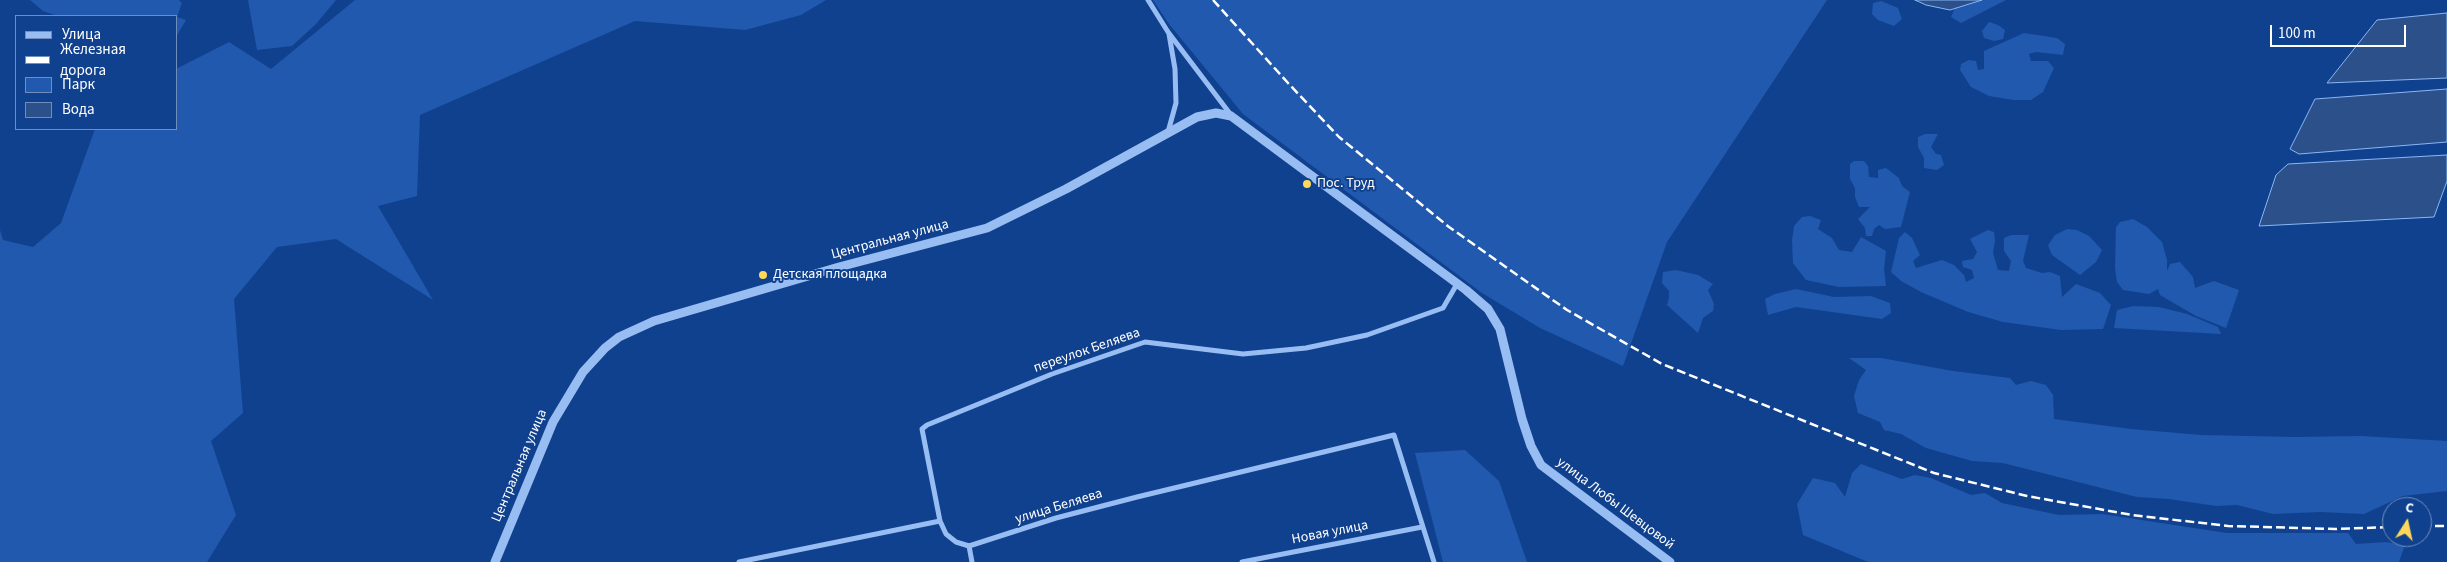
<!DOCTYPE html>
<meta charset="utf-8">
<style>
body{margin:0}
#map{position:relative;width:2447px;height:562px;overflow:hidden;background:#10418e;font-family:"Source Sans 3",sans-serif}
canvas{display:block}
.legend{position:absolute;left:15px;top:15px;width:162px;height:115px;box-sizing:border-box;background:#10418e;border:1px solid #708dbb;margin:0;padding:6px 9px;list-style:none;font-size:15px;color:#fff}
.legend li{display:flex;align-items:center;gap:10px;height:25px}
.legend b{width:25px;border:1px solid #708dbb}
.north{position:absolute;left:2382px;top:497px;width:50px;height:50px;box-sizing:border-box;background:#10418e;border:1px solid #708dbb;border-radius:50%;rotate:10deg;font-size:14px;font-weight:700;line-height:20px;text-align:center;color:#fff}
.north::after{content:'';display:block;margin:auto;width:18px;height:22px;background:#ffd85a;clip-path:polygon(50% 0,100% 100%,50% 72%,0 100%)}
.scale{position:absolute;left:2270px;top:25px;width:136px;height:22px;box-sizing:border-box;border:2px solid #fff;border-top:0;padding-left:6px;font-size:15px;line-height:18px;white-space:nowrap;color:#fff;-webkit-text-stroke:4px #10418e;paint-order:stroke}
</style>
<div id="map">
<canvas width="2447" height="562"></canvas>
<ul class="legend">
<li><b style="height:6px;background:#98bdf3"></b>Улица</li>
<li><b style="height:6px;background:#fff"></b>Железная дорога</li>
<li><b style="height:14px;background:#2159ae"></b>Парк</li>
<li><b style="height:14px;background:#2b508a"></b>Вода</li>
</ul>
<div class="north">С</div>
<div class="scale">100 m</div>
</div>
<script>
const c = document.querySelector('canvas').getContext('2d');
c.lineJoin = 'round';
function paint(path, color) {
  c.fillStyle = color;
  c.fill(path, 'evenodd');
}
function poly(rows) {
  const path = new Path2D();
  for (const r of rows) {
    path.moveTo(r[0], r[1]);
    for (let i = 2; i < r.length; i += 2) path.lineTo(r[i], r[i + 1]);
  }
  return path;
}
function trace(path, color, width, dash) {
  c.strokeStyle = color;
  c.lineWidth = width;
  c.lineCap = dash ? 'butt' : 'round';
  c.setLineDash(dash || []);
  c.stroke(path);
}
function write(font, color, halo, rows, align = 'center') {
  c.font = font + ' "Source Sans 3",sans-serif';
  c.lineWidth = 4;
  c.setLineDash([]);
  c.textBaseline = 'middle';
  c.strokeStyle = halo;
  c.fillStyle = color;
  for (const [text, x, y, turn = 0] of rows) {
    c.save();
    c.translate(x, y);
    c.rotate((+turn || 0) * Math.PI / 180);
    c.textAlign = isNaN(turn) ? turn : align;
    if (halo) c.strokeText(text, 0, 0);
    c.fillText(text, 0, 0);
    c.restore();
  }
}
paint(poly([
 [30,0,179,0,182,3,177,17,186,20,176,37,176,16,58,16,43,11],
 [248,0,336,0,316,24,292,46,257,50],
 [355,0,826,0,801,15,745,30,635,21,420,115,417,196,378,206,433,300,336,239,277,247,234,299,243,413,211,441,236,515,207,562,0,562,0,230,3,240,33,247,61,223,95,129,176,129,176,69,229,42,271,69],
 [1153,0,1827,0,1667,242,1623,366,1540,328,1482,293,1243,114,1169,24],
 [1963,0,2006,0,1961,23,1951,17,1957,3],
 [1881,1,1898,8,1902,19,1894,26,1878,20,1872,14,1873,3],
 [1989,22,1998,25,2005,30,2003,39,1994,41,1984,38,1982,31],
 [2024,33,2057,38,2065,44,2063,55,2036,52,2029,54,2031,61,2048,61,2054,68,2043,92,2031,100,2013,100,1989,96,1971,87,1960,70,1961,64,1969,60,1976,61,1978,70,1984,69,1984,51],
 [1925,134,1938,134,1931,147,1936,154,1941,155,1944,165,1937,170,1924,168,1924,158,1918,147,1918,137],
 [1854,161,1864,161,1868,166,1869,177,1878,178,1878,170,1886,168,1899,178,1902,186,1910,192,1901,227,1885,229,1879,225,1874,229,1872,236,1866,236,1865,228,1858,219,1870,207,1859,207,1855,197,1855,188,1850,179,1850,164],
 [1810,216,1821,220,1818,229,1832,238,1839,250,1852,252,1861,237,1886,251,1884,269,1886,286,1839,287,1806,280,1793,263,1792,240,1794,226,1802,217],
 [2133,219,2147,227,2162,242,2167,260,2167,271,2170,264,2180,262,2193,277,2195,288,2214,281,2239,290,2226,328,2196,316,2160,295,2158,289,2149,294,2123,290,2117,282,2115,268,2116,227,2120,222],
 [2067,229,2077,230,2089,236,2102,250,2096,262,2080,275,2052,255,2048,245,2055,235],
 [1988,230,1994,232,1995,241,1993,253,1998,270,2009,271,2011,261,2004,251,2004,238,2011,235,2029,235,2023,261,2026,268,2042,273,2050,272,2060,276,2062,297,2076,284,2100,293,2111,305,2103,329,2061,330,2003,322,1968,312,1921,292,1901,281,1891,272,1899,238,1905,232,1912,238,1920,255,1913,261,1916,268,1942,260,1954,265,1964,275,1966,282,1974,278,1972,270,1963,267,1962,261,1973,259,1977,252,1970,239],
 [1676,270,1698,275,1713,284,1708,290,1714,304,1713,311,1703,318,1698,333,1667,305,1669,298,1669,291,1662,283,1663,272],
 [1796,289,1834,297,1871,296,1890,303,1891,313,1882,319,1796,307,1768,315,1765,299,1775,294],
 [2133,306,2159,307,2187,314,2218,327,2221,334,2114,328,2117,310],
 [1849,358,1881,358,1953,371,2010,378,2016,385,2031,381,2046,385,2053,395,2054,419,2131,429,2201,435,2295,437,2361,436,2447,441,2447,491,2403,496,2364,514,2320,512,2273,514,2237,505,2216,506,2169,499,2137,497,2003,463,1972,461,1926,448,1901,434,1884,430,1880,422,1858,413,1854,396,1859,380,1866,370],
 [1465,450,1499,481,1527,562,1443,562,1415,453],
 [1861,464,1902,479,1915,475,1931,478,1971,495,1985,493,2002,503,2059,515,2102,514,2227,533,2348,533,2356,544,2386,542,2405,545,2399,562,1868,562,1803,535,1797,504,1813,478,1835,483,1845,497,1852,473]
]), '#2159ae');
const water = poly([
 [1915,0,1982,0,1950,10,1926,5,1915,0],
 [2447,13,2447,78,2327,83,2377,20,2447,13],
 [2447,89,2447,142,2299,154,2290,149,2315,99,2447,89],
 [2447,155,2447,181,2434,217,2259,226,2276,175,2288,164,2447,155]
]);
paint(water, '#2b508a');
trace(water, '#89b7f6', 1);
trace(poly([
 [1148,0,1168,32,1231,115],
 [1168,132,1176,103,1175,69,1169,34],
 [940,521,922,429,927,425,1052,374,1145,342,1243,354,1306,348,1367,335,1443,308,1457,284],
 [969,546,972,562],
 [739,562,940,521,946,534,956,542,969,546,1056,518,1137,497,1394,435,1434,562],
 [1242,562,1422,527]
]), '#98bdf3', 5);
trace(poly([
 [495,562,553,422,583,372,605,348,619,337,654,321,839,267,987,228,1066,189,1197,117,1216,113,1231,116,1466,290,1488,309,1500,329,1522,419,1531,446,1541,465,1670,562]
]), '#98bdf3', 9);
trace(poly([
 [1213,0,1288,83,1339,137,1449,227,1567,310,1662,364,1934,473,2027,496,2132,515,2228,526,2336,529,2392,527],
 [2422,526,2447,526]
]), '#fff', 2.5, [9, 4]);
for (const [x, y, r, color] of [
 [1307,184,5,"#ffd85a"],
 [763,275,5,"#ffd85a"]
]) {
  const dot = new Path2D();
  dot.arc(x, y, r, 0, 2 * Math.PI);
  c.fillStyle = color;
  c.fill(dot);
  trace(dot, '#10418e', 2);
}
write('14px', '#fff', '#10418e', [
 ["Пос. Труд",1317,184],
 ["Детская площадка",773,275]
], 'left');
write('14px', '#fff', '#10418e', [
 ["Центральная улица",890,240,-15],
 ["переулок Беляева",1087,351,-19],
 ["Центральная улица",520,466,-67],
 ["улица Любы Шевцовой",1615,504,37],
 ["улица Беляева",1059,507,-17],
 ["Новая улица",1330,533,-11]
]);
</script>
